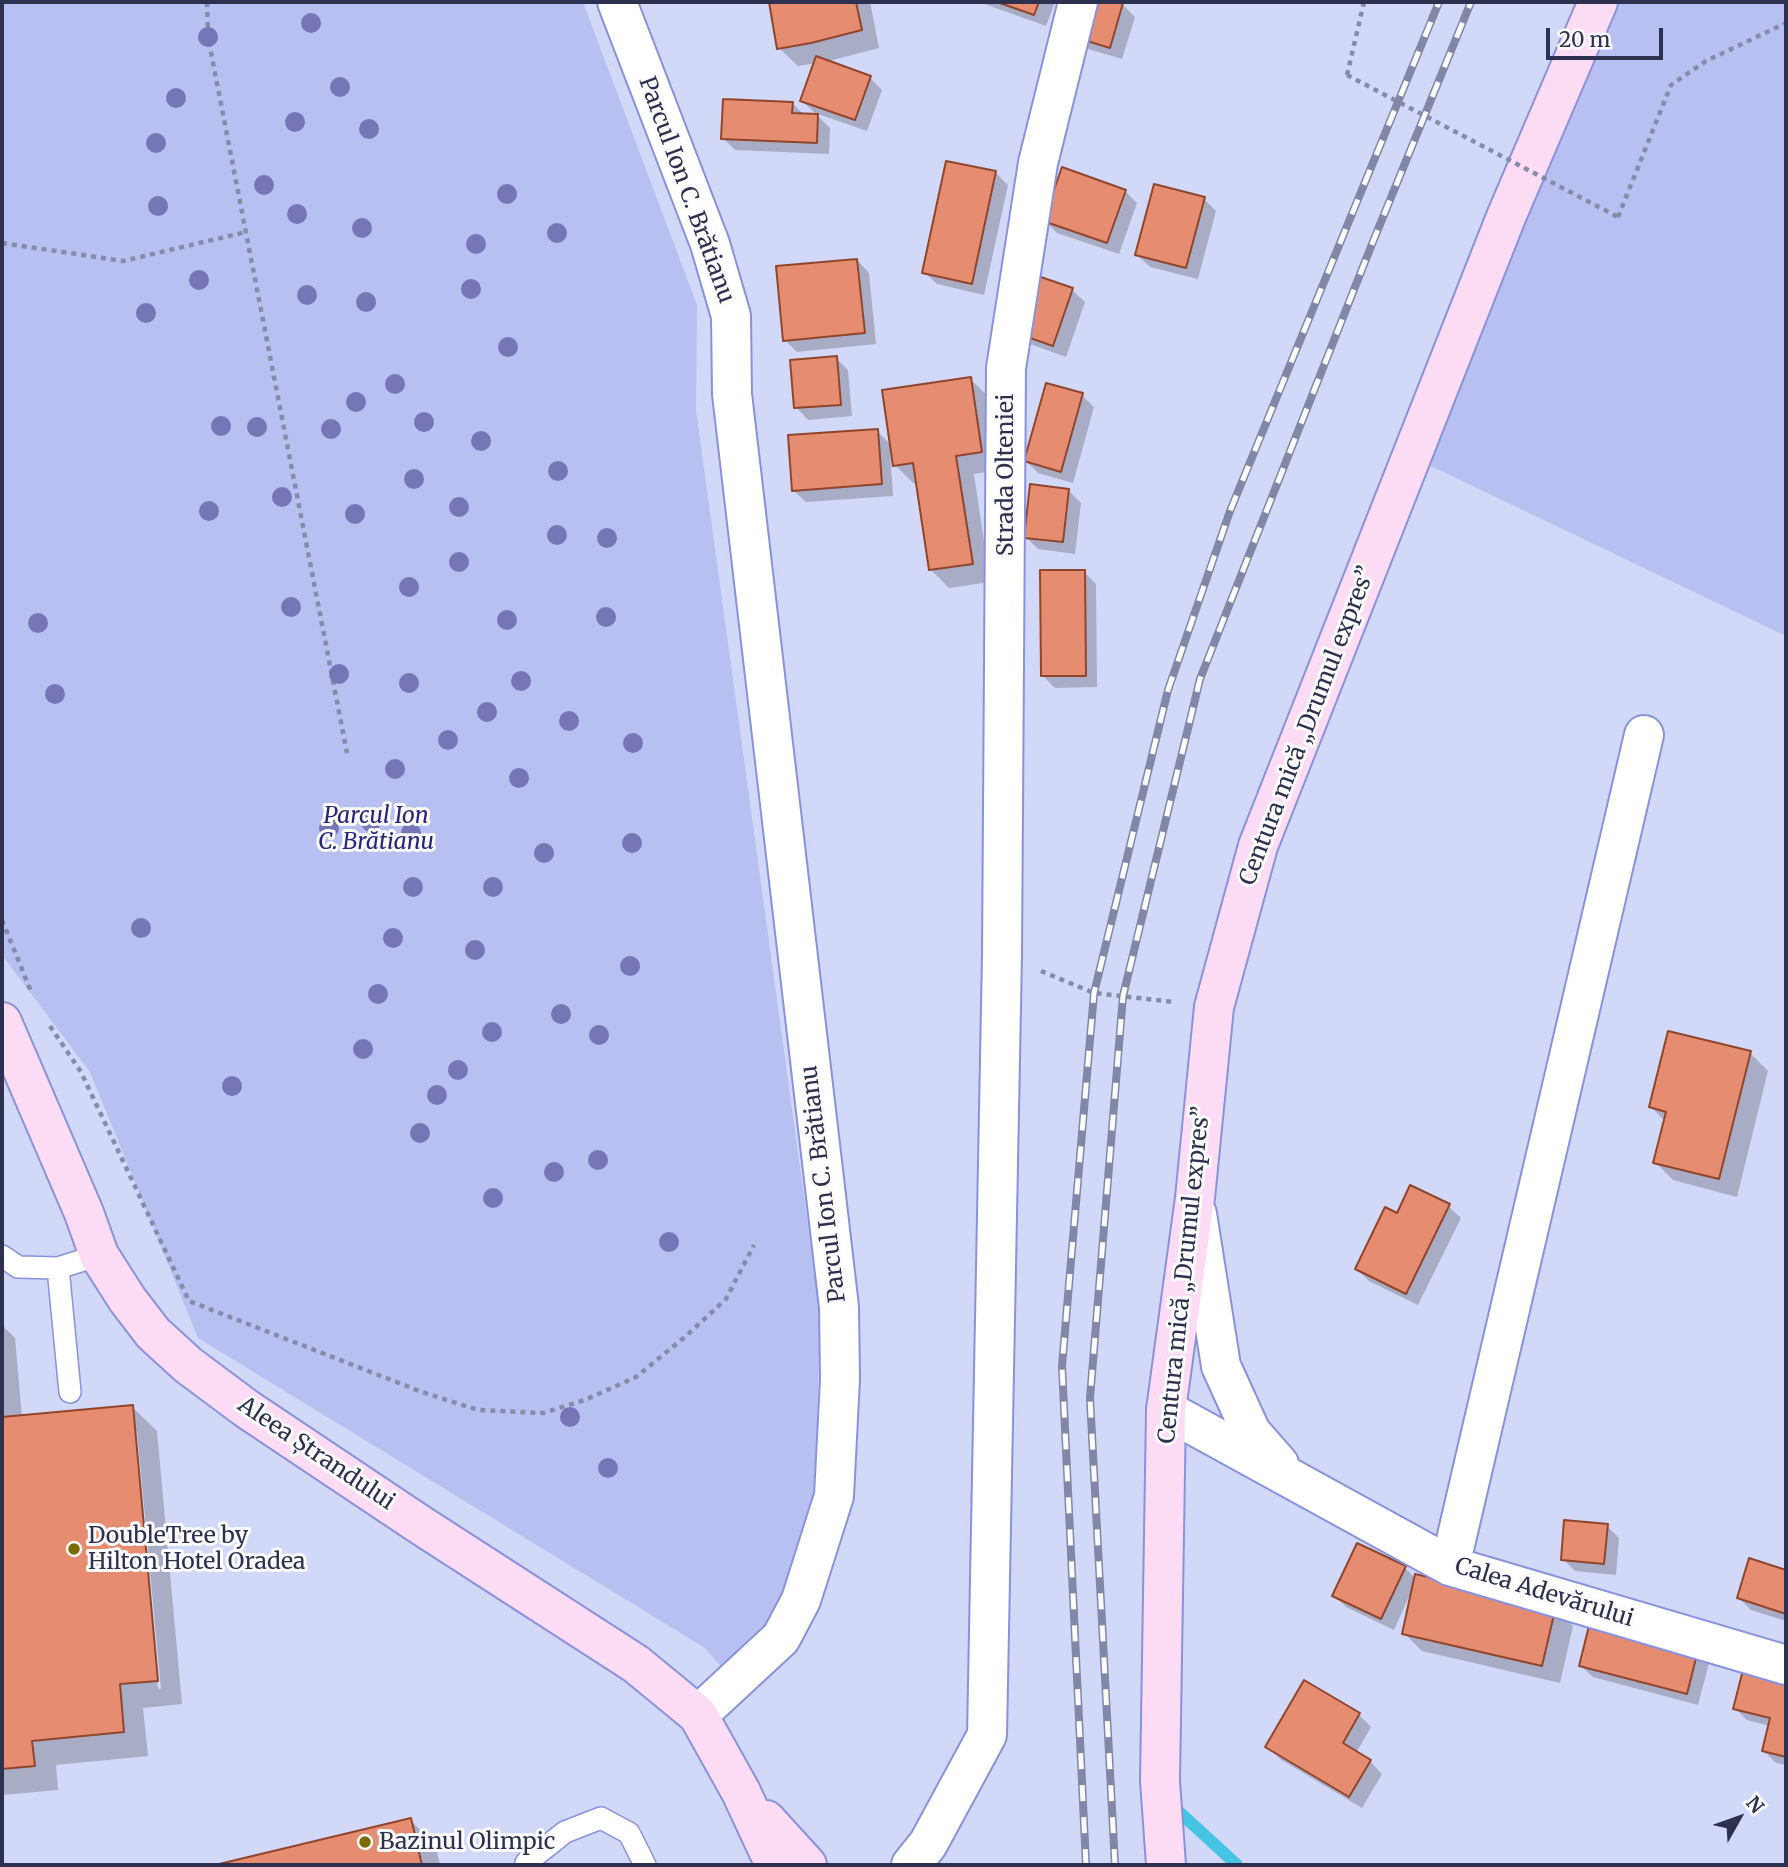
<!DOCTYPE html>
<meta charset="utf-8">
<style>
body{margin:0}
#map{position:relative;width:1788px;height:1867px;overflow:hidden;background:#d2d8f7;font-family:Merriweather,serif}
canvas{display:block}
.frame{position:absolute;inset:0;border:4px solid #2d314f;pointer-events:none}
.north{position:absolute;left:1704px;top:1783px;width:70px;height:70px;-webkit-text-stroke:5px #fbfbfb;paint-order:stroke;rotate:50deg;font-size:19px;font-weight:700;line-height:28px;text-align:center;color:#2d314f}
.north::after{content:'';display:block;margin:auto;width:24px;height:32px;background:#2d314f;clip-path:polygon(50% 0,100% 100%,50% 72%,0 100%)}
.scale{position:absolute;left:1546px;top:28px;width:117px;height:32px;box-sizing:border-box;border:4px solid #2d314f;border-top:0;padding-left:9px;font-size:21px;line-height:24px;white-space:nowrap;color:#2d314f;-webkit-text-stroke:5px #fbfbfb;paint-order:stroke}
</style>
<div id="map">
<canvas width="1788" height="1867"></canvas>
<div class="frame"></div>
<div class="north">N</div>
<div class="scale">20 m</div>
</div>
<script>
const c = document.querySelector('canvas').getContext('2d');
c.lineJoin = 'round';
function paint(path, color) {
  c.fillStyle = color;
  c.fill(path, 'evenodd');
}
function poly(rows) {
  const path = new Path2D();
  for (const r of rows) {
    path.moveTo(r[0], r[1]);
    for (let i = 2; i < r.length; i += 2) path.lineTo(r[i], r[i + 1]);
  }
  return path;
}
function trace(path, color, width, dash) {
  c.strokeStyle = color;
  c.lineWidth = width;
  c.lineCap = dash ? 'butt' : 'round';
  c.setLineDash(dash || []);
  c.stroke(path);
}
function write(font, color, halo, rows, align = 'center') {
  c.font = font + ' Merriweather,serif';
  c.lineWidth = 6;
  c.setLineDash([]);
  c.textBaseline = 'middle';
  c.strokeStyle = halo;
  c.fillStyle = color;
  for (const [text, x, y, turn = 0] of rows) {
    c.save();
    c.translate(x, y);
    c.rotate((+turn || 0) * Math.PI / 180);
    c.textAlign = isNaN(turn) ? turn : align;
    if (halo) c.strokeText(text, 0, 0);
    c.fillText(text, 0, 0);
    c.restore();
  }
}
paint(poly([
 [2,2,583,2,697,305,696,410,820,1313,814,1541,768,1635,725,1671,705,1648,198,1338,90,1072,2,955],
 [1598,2,1786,2,1786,636,1412,457]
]), '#b8c0f1');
paint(poly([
 [771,2,870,2,879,48,825,62,870,78,882,90,867,131,815,113,802,101,816,63,798,66,779,48],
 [979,2,1055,2,1046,26],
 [1087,2,1114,2,1122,4,1135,17,1122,59,1088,49,1076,37],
 [792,103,804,115,818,116,830,128,829,154,735,150,723,138],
 [996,173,1008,185,984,295,937,284,924,272],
 [1125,191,1137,203,1119,254,1057,233,1045,221],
 [1204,199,1216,211,1198,279,1150,267,1137,255],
 [857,260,869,273,876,344,797,352,785,340],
 [1033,276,1072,290,1085,302,1066,357,1027,343],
 [836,358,848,370,852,416,808,420,796,407],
 [970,379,989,397,999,470,974,474,990,582,949,588,931,570,918,483,913,483,895,465,892,450,890,450,893,496,806,502,793,490,877,431,892,446],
 [1082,395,1094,407,1073,483,1038,473,1026,461],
 [1069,491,1081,503,1075,554,1038,549,1026,537],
 [1084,572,1096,584,1097,687,1055,688,1043,676],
 [1750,1053,1768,1071,1737,1197,1673,1180,1655,1162,1665,1121,1651,1107],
 [1448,1206,1461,1218,1418,1305,1369,1281,1357,1269,1397,1215],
 [2,1325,15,1338,22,1417,132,1407,157,1431,182,1704,143,1708,148,1756,56,1765,58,1790,2,1795],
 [134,1431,137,1431,161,1689,158,1689],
 [1607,1526,1619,1538,1616,1575,1575,1571,1563,1559],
 [1750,1561,1786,1572,1786,1621,1751,1610,1739,1598],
 [1405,1568,1416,1579,1555,1608,1573,1626,1560,1683,1422,1651,1404,1633,1411,1592,1394,1630,1346,1607,1334,1595],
 [1592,1620,1710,1659,1698,1705,1593,1677,1580,1665],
 [1786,1679,1786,1765,1776,1763,1764,1751,1770,1726,1747,1720,1735,1708],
 [1304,1682,1359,1715,1371,1727,1356,1753,1370,1761,1382,1774,1362,1808,1280,1759,1268,1747],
 [410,1820,435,1844,440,1865,223,1865]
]), '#0003');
trace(poly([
 [1176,1809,1237,1865]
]), '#46c4e3', 12);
const building = poly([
 [769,2,856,2,862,30,811,43,777,49,769,2],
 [997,2,1039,2,1034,15,997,2],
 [1085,2,1123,3,1110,48,1074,37,1085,2],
 [816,56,871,76,855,120,800,101,816,56],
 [723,99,793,102,792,113,818,114,817,143,721,139,723,99],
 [946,161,996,171,972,284,922,273,946,161],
 [1062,167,1126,190,1107,243,1043,221,1062,167],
 [1154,184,1205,197,1186,268,1135,255,1154,184],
 [857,259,865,333,783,341,776,266,857,259],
 [1032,274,1073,288,1053,346,1013,332,1032,274],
 [837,356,841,405,794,408,790,360,837,356],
 [971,377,982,452,956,456,973,564,929,570,913,463,893,466,882,390,971,377],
 [1046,383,1083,393,1061,472,1024,461,1046,383],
 [878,429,882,484,792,491,788,435,878,429],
 [1030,484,1069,489,1063,542,1024,538,1030,484],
 [1040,570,1085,570,1086,676,1041,676,1040,570],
 [1668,1031,1751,1051,1719,1179,1653,1163,1666,1112,1649,1107,1668,1031],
 [1410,1185,1450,1204,1406,1294,1355,1269,1385,1207,1397,1213,1410,1185],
 [133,1405,158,1681,120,1684,124,1732,32,1741,35,1766,2,1769,2,1417,133,1405],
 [1564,1520,1608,1524,1604,1564,1561,1560,1564,1520],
 [1357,1543,1406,1566,1381,1619,1332,1596,1357,1543],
 [1749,1558,1786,1570,1786,1614,1737,1598,1749,1558],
 [1415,1574,1556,1606,1542,1666,1402,1634,1415,1574],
 [1591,1618,1699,1646,1687,1694,1579,1666,1591,1618],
 [1744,1666,1786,1677,1786,1757,1762,1751,1770,1718,1733,1709,1744,1666],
 [1304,1680,1360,1713,1343,1743,1371,1760,1349,1797,1265,1747,1304,1680],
 [411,1818,422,1865,215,1865,411,1818]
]);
paint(building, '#e68d71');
trace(building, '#90452d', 2);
const lane = poly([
 [2,1256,18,1267,58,1268,99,1255],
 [58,1268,70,1392],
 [526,1865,526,1863,565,1832,601,1818,629,1833,645,1865]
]);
const street = poly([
 [617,2,710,244,731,316,732,394,839,1307,840,1379,834,1496,801,1600,781,1638,698,1715],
 [1197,1214,1221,1366,1251,1432,1279,1464],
 [1166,1410,1450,1566,1786,1665],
 [1450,1566,1644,735],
 [911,1865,928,1844,987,1735,1002,955,1006,368,1038,163,1078,2]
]);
const secondary = poly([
 [2,1022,84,1213,99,1255,127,1299,153,1333,188,1365,247,1409,419,1524,636,1664,698,1715,741,1792,775,1865],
 [766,1820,807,1865],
 [1166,1865,1160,1781,1166,1410,1195,1198,1214,1007,1258,846,1506,217,1598,2]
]);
trace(lane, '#8992dc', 24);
trace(street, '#8992dc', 42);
trace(secondary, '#8992dc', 42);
trace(poly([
 [207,2,208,37,347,753],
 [1347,75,1364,2],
 [1618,217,1671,85,1706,61,1786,23],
 [2,243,123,261,246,232],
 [2,920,32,994],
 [1041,971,1094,993,1174,1002],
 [50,1026,81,1072,189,1301,422,1392,478,1410,543,1413,585,1400,636,1377,686,1336,726,1299,754,1245]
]), '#868ba9', 4.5, [5, 5]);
trace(lane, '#fff', 21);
trace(street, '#fff', 38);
trace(secondary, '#fcdcf4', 38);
const rail = poly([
 [1086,1865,1062,1366,1094,993,1168,690,1230,511,1439,2],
 [1115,1865,1090,1398,1123,996,1200,679,1372,244,1471,2]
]);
trace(rail, '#8287a5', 8);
trace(rail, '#fbfbfb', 5, [16]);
trace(poly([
 [1347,75,1618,217]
]), '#868ba9', 4.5, [5, 5]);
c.fillStyle = '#7675b5';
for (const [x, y] of [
 [311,23],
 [208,37],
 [340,87],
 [176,98],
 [295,122],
 [369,129],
 [156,143],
 [264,185],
 [507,194],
 [158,206],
 [297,214],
 [362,228],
 [557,233],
 [476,244],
 [199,280],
 [471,289],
 [307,295],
 [366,302],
 [146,313],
 [508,347],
 [395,384],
 [356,402],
 [424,422],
 [221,426],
 [257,427],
 [331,429],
 [481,441],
 [558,471],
 [414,479],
 [282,497],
 [459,507],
 [209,511],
 [355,514],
 [557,535],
 [607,538],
 [459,562],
 [409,587],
 [291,607],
 [606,617],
 [507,620],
 [38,623],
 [339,674],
 [521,681],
 [409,683],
 [55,694],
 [487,712],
 [569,721],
 [448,740],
 [633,743],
 [395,769],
 [519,778],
 [371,822],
 [329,828],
 [411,833],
 [632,843],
 [544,853],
 [413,887],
 [493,887],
 [141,928],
 [393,938],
 [475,950],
 [630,966],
 [378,994],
 [561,1014],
 [492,1032],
 [599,1035],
 [363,1049],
 [458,1070],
 [232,1086],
 [437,1095],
 [420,1133],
 [598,1160],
 [554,1172],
 [493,1198],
 [669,1242],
 [570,1417],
 [608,1468]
]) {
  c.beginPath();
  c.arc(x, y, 10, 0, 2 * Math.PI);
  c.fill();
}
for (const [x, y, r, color] of [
 [74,1549,7,"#7b6a01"],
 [365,1842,7,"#7b6a01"]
]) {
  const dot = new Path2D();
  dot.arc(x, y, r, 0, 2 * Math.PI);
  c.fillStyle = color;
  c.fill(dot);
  trace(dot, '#fbfbfb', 2.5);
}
write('23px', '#2d314f', '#fbfbfb', [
 ["Parcul Ion C. Brătianu",686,190,70],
 ["Strada Olteniei",1006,475,-90],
 ["Centura mică „Drumul expres”",1308,726,-69],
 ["Parcul Ion C. Brătianu",824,1184,-97],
 ["Centura mică „Drumul expres”",1185,1275,-84],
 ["Aleea Ștrandului",316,1454,34],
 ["Calea Adevărului",1544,1593,17]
]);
write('italic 23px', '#2a247f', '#fbfbfb', [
 ["Parcul Ion",376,816],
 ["C. Brătianu",376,842]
]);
write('23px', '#2d314f', '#fbfbfb', [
 ["DoubleTree by",88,1536],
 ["Hilton Hotel Oradea",88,1562],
 ["Bazinul Olimpic",379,1842]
], 'left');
</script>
